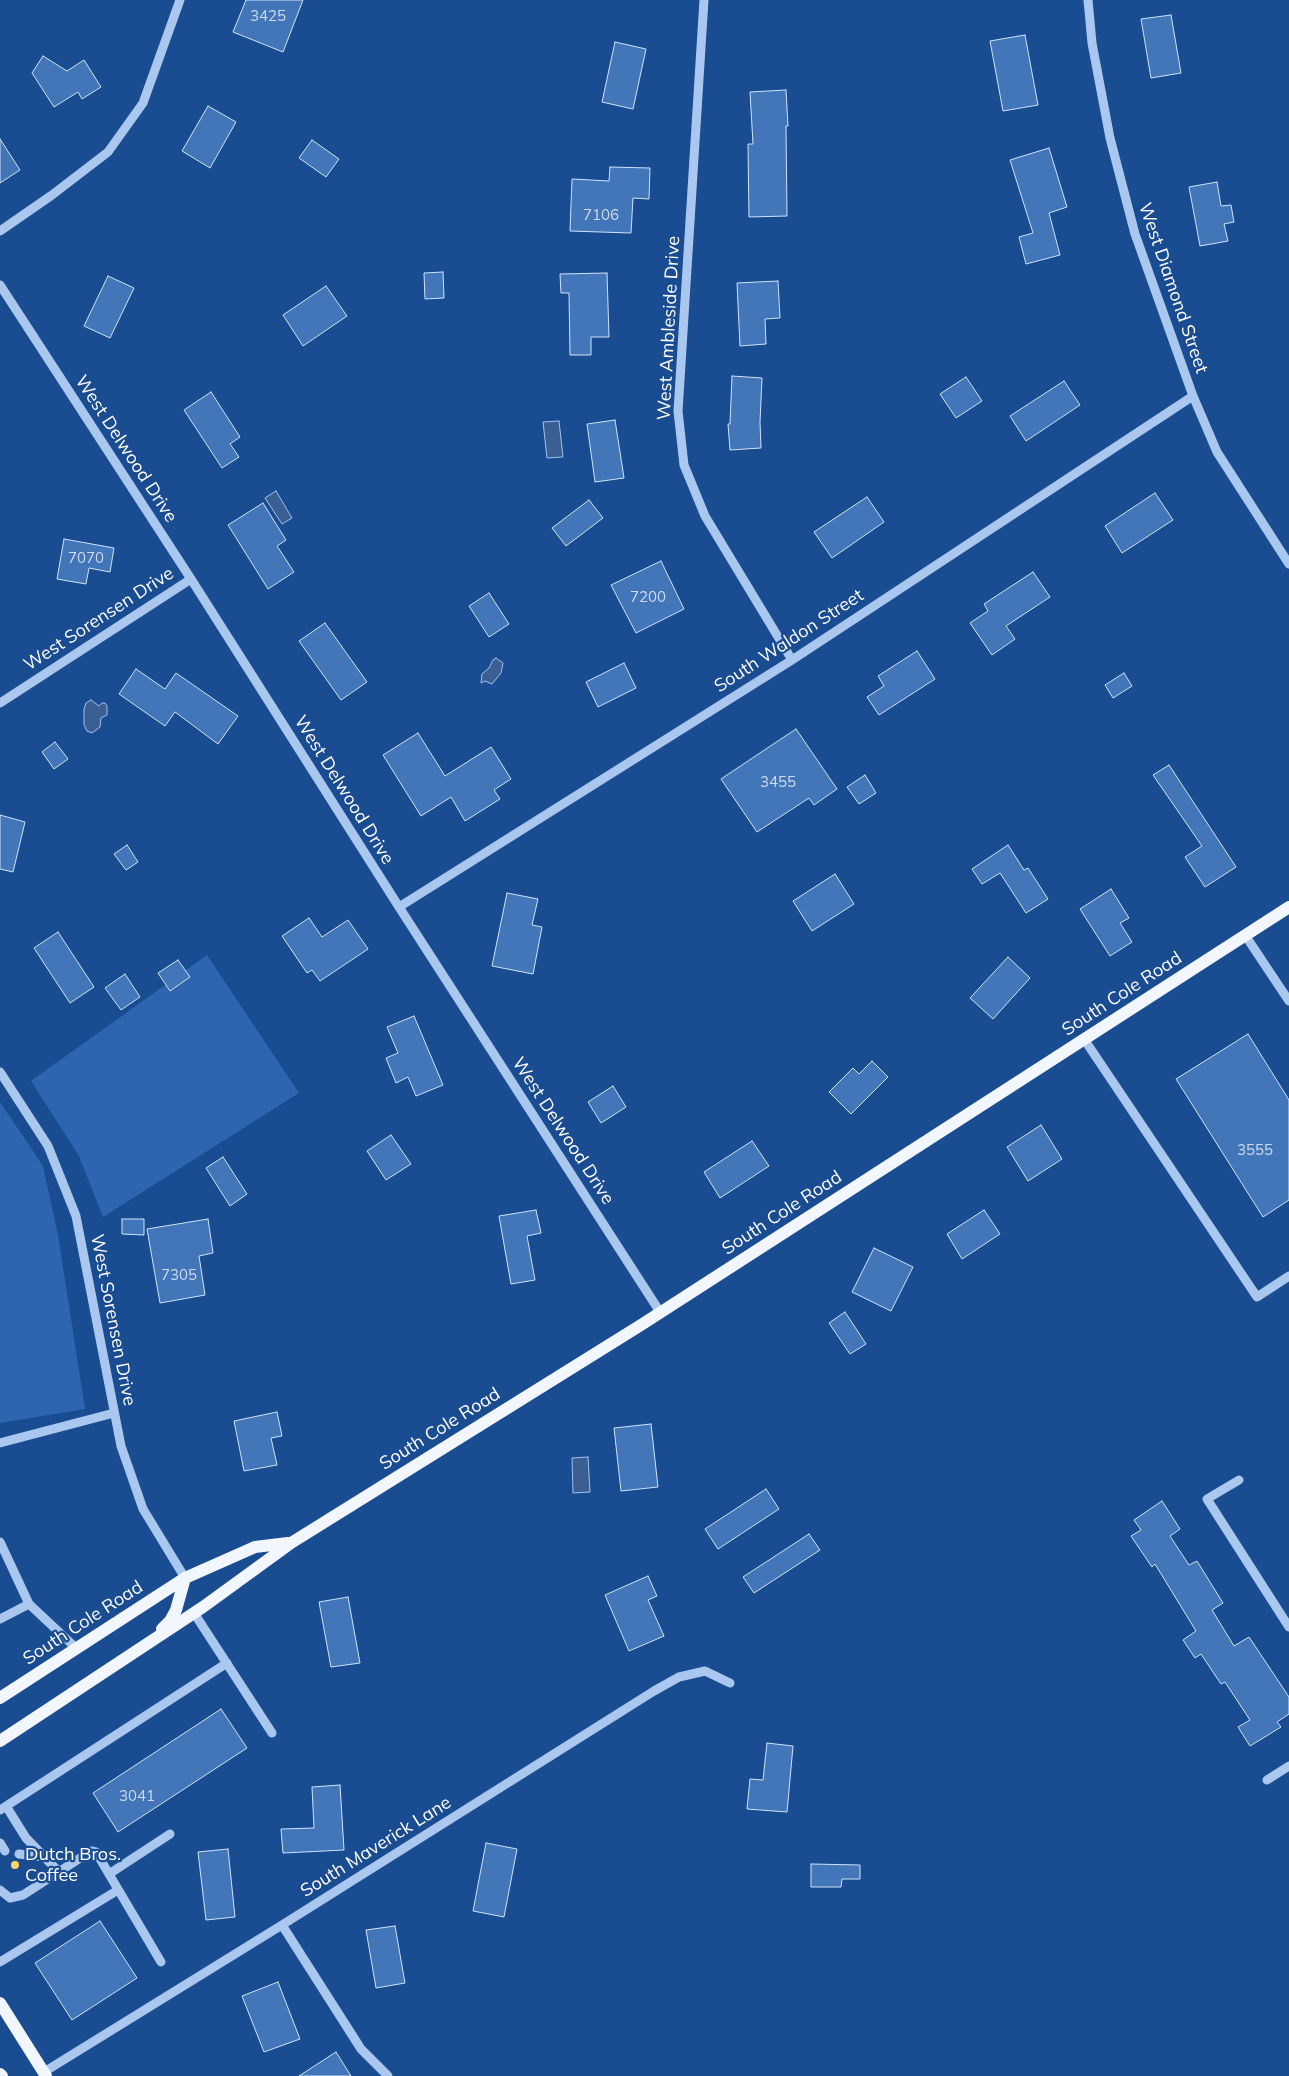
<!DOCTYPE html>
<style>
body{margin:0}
canvas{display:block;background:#1a4c92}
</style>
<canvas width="1289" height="2076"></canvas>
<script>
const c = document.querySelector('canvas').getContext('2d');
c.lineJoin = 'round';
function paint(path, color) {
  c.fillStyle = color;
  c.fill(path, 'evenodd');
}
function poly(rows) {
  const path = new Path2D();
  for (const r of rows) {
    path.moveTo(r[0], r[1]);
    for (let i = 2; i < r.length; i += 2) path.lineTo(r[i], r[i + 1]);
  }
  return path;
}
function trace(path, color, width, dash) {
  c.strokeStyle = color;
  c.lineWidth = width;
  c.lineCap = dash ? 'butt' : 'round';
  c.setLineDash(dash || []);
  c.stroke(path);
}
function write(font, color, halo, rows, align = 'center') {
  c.font = font + ' Mulish,sans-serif';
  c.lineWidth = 4.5;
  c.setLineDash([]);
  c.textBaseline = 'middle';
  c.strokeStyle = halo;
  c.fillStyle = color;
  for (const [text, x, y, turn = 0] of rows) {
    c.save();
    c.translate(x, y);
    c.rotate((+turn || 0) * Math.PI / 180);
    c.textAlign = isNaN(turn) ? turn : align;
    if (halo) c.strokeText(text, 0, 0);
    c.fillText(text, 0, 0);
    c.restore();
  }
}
paint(poly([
 [207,955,299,1093,103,1217,79,1156,31,1081],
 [0,1102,43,1166,58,1235,85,1409,0,1423]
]), '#2d65b0');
const water = poly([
 [559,421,563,457,547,458,543,422,559,421],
 [276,491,292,518,282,524,265,498,276,491],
 [496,658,503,663,501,673,492,684,485,681,481,683,482,674,489,668,493,660,496,658],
 [91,700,99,706,102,703,105,703,107,706,107,715,101,718,100,727,92,733,87,731,84,725,84,709,86,703,91,700],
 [588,1457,590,1492,573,1493,572,1458,588,1457]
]);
paint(water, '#3c5f93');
trace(water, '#9dc2f1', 1);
const building = poly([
 [246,0,303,0,283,52,233,32,246,0],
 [1171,15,1181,73,1151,78,1141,19,1171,15],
 [1025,35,1038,105,1003,111,990,41,1025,35],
 [615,42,646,49,633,109,602,102,615,42],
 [43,56,67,71,84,60,101,87,82,99,78,92,54,107,32,73,43,56],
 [786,90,788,126,786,126,787,216,749,217,748,144,753,144,750,92,786,90],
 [208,106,236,122,210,168,182,151,208,106],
 [0,139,20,170,0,183,0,139],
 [312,140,339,159,326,177,299,158,312,140],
 [1049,148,1067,207,1049,213,1060,255,1026,264,1019,237,1033,233,1010,160,1049,148],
 [610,167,650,168,649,199,633,198,631,233,570,231,572,179,609,181,610,167],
 [1217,182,1221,206,1231,205,1234,222,1224,224,1228,241,1200,246,1189,187,1217,182],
 [443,272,444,298,425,299,424,273,443,272],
 [607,273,609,337,591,337,591,355,570,355,569,293,561,293,560,274,607,273],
 [108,276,134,288,110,338,84,326,108,276],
 [778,281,780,318,765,319,766,344,740,346,737,283,778,281],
 [326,286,347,316,303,346,283,315,326,286],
 [732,376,762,378,760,422,761,448,730,450,728,424,730,424,732,376],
 [966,377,982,401,956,418,940,394,966,377],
 [1064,381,1080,405,1026,441,1010,416,1064,381],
 [211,392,240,437,230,444,239,457,222,468,184,410,211,392],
 [615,420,624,478,595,482,587,424,615,420],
 [1155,493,1173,520,1122,553,1105,526,1155,493],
 [867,497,884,522,832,558,814,532,867,497],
 [589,500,603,518,566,546,552,528,589,500],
 [263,503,286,540,277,546,294,572,268,589,228,525,263,503],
 [64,539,114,548,110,572,89,568,86,584,57,579,64,539],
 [661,561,684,609,636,633,611,585,661,561],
 [1033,572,1050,597,1006,626,1015,639,992,655,970,623,988,611,984,604,1033,572],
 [489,593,509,624,489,637,469,606,489,593],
 [325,623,367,682,341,700,299,641,325,623],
 [917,651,935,679,879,715,867,697,884,686,878,676,917,651],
 [624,663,636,688,598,707,586,682,624,663],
 [136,669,165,689,176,673,238,716,218,744,175,712,165,726,119,694,136,669],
 [1124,673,1132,686,1113,698,1105,685,1124,673],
 [796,729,837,789,814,805,809,798,757,832,721,779,796,729],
 [418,733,445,776,491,747,511,779,494,790,500,799,465,821,451,797,421,816,383,755,418,733],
 [55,742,68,759,54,769,42,752,55,742],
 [1169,765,1236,867,1205,887,1185,857,1202,846,1153,775,1169,765],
 [865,775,876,793,859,804,847,787,865,775],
 [0,815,25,822,13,872,0,869,0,815],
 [127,845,138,862,126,870,114,854,127,845],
 [1008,845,1024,870,1028,868,1048,899,1026,913,1000,873,982,884,972,869,1008,845],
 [835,874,854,904,812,931,793,901,835,874],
 [1111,889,1129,918,1120,923,1132,942,1110,956,1080,909,1111,889],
 [507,893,538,899,532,925,542,927,533,974,492,966,507,893],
 [309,918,322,937,348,920,368,949,320,981,312,970,307,973,282,936,309,918],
 [58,932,94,987,70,1003,34,948,58,932],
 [1008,957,1030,978,993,1019,970,998,1008,957],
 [178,960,190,977,170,991,158,973,178,960],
 [125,974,140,997,121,1010,105,988,125,974],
 [414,1016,443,1085,416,1096,408,1077,396,1083,386,1058,398,1053,387,1027,414,1016],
 [1248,1034,1289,1100,1289,1200,1263,1217,1176,1079,1248,1034],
 [872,1061,888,1077,851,1114,829,1092,853,1068,859,1074,872,1061],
 [613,1086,626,1107,601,1123,588,1102,613,1086],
 [1041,1125,1062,1159,1028,1181,1007,1147,1041,1125],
 [391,1135,411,1164,386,1180,367,1151,391,1135],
 [752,1141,769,1166,720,1198,704,1172,752,1141],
 [223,1157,247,1194,230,1206,206,1168,223,1157],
 [536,1210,541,1233,527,1236,535,1280,511,1284,499,1216,536,1210],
 [984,1210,1000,1234,962,1259,947,1234,984,1210],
 [122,1219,144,1219,144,1235,122,1234,122,1219],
 [208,1219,213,1253,199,1256,205,1295,160,1303,147,1229,208,1219],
 [874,1248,913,1267,891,1311,852,1292,874,1248],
 [845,1312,866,1344,850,1354,829,1323,845,1312],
 [277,1412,282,1436,271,1438,277,1465,244,1471,234,1421,277,1412],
 [651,1424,658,1487,621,1491,614,1428,651,1424],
 [766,1489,779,1509,718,1549,705,1529,766,1489],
 [1162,1501,1180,1529,1170,1536,1189,1565,1197,1561,1223,1603,1212,1610,1234,1646,1249,1637,1289,1697,1289,1714,1277,1722,1281,1727,1250,1746,1238,1727,1250,1720,1225,1682,1221,1684,1201,1654,1195,1658,1183,1640,1196,1631,1155,1564,1152,1567,1131,1536,1141,1530,1134,1520,1162,1501],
 [809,1534,820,1550,754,1593,743,1577,809,1534],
 [648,1576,657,1596,648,1600,664,1636,629,1651,605,1595,648,1576],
 [348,1597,360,1663,331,1667,319,1602,348,1597],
 [221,1709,247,1748,118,1832,93,1793,221,1709],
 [767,1743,793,1746,787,1812,747,1809,750,1779,763,1780,767,1743],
 [340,1785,344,1850,283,1853,281,1829,314,1828,312,1787,340,1785],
 [486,1843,517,1849,504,1917,473,1911,486,1843],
 [228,1849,235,1917,206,1920,198,1852,228,1849],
 [811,1864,860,1865,860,1879,842,1879,841,1887,811,1887,811,1864],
 [100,1921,137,1978,72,2020,35,1963,100,1921],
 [395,1926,405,1983,376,1988,366,1930,395,1926],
 [278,1982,300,2039,264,2052,242,1996,278,1982],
 [336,2052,351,2076,299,2076,336,2052]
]);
paint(building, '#4375b9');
trace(building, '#d0e3fb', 1);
trace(poly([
 [704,0,678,411,684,465,705,516,792,660],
 [1088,0,1092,43,1110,138,1135,234,1193,396,1217,452,1289,564],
 [0,231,52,195,108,152,143,103,180,0],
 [0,285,191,579,399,907,660,1312],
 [0,703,191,579],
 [399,907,792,660,1193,396],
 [1245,935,1289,1001],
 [1084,1039,1257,1297,1289,1276],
 [0,1072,48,1146,76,1216,121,1446,143,1509,185,1578],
 [0,1443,114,1413],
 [1239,1480,1207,1499,1289,1627],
 [0,1542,29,1604,76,1648],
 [194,1613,272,1733],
 [0,1619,29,1604],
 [1267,1780,1289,1766],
 [6,1806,26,1838,59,1872],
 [0,1810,227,1663],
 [0,1843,5,1851],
 [19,1854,44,1857],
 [109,1874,170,1834],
 [0,1890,10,1898,23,1895,91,1851,96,1852,161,1962],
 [282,1925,361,2049,388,2076],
 [0,1962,118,1890],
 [44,2072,282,1925,654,1691,679,1677,705,1671,730,1683]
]), '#aac8ef', 9);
trace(poly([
 [162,1629,170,1621,176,1610,185,1578],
 [0,1698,185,1578,255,1547,288,1543],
 [0,1741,203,1607,291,1543,641,1325,1289,907],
 [0,2003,46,2076],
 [0,2074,2,2076]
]), '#f2f7ff', 12);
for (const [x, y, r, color] of [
 [15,1865,5,"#ffd768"]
]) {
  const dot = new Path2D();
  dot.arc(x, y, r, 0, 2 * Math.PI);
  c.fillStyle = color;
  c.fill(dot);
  trace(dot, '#1a4c92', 2);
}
write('15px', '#d0dcee', null, [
 ["3425",268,16],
 ["7106",601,215],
 ["7070",86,558],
 ["7200",648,597],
 ["3455",778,782],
 ["3555",1255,1150],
 ["7305",179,1275],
 ["3041",137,1796]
]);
write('18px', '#fff', '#1a4c92', [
 ["West Diamond Street",1173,288,71],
 ["West Ambleside Drive",669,328,-87],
 ["West Delwood Drive",126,449,57],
 ["West Sorensen Drive",99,619,-33],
 ["South Waldon Street",789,641,-33],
 ["West Delwood Drive",344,790,58],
 ["South Cole Road",1122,994,-33],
 ["West Delwood Drive",563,1131,57],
 ["South Cole Road",782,1213,-33],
 ["West Sorensen Drive",113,1320,79],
 ["South Cole Road",440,1429,-32],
 ["South Cole Road",83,1623,-33],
 ["South Maverick Lane",376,1847,-32]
]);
write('18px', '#fff', '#1a4c92', [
 ["Dutch Bros.",25,1855],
 ["Coffee",25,1876]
], 'left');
</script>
